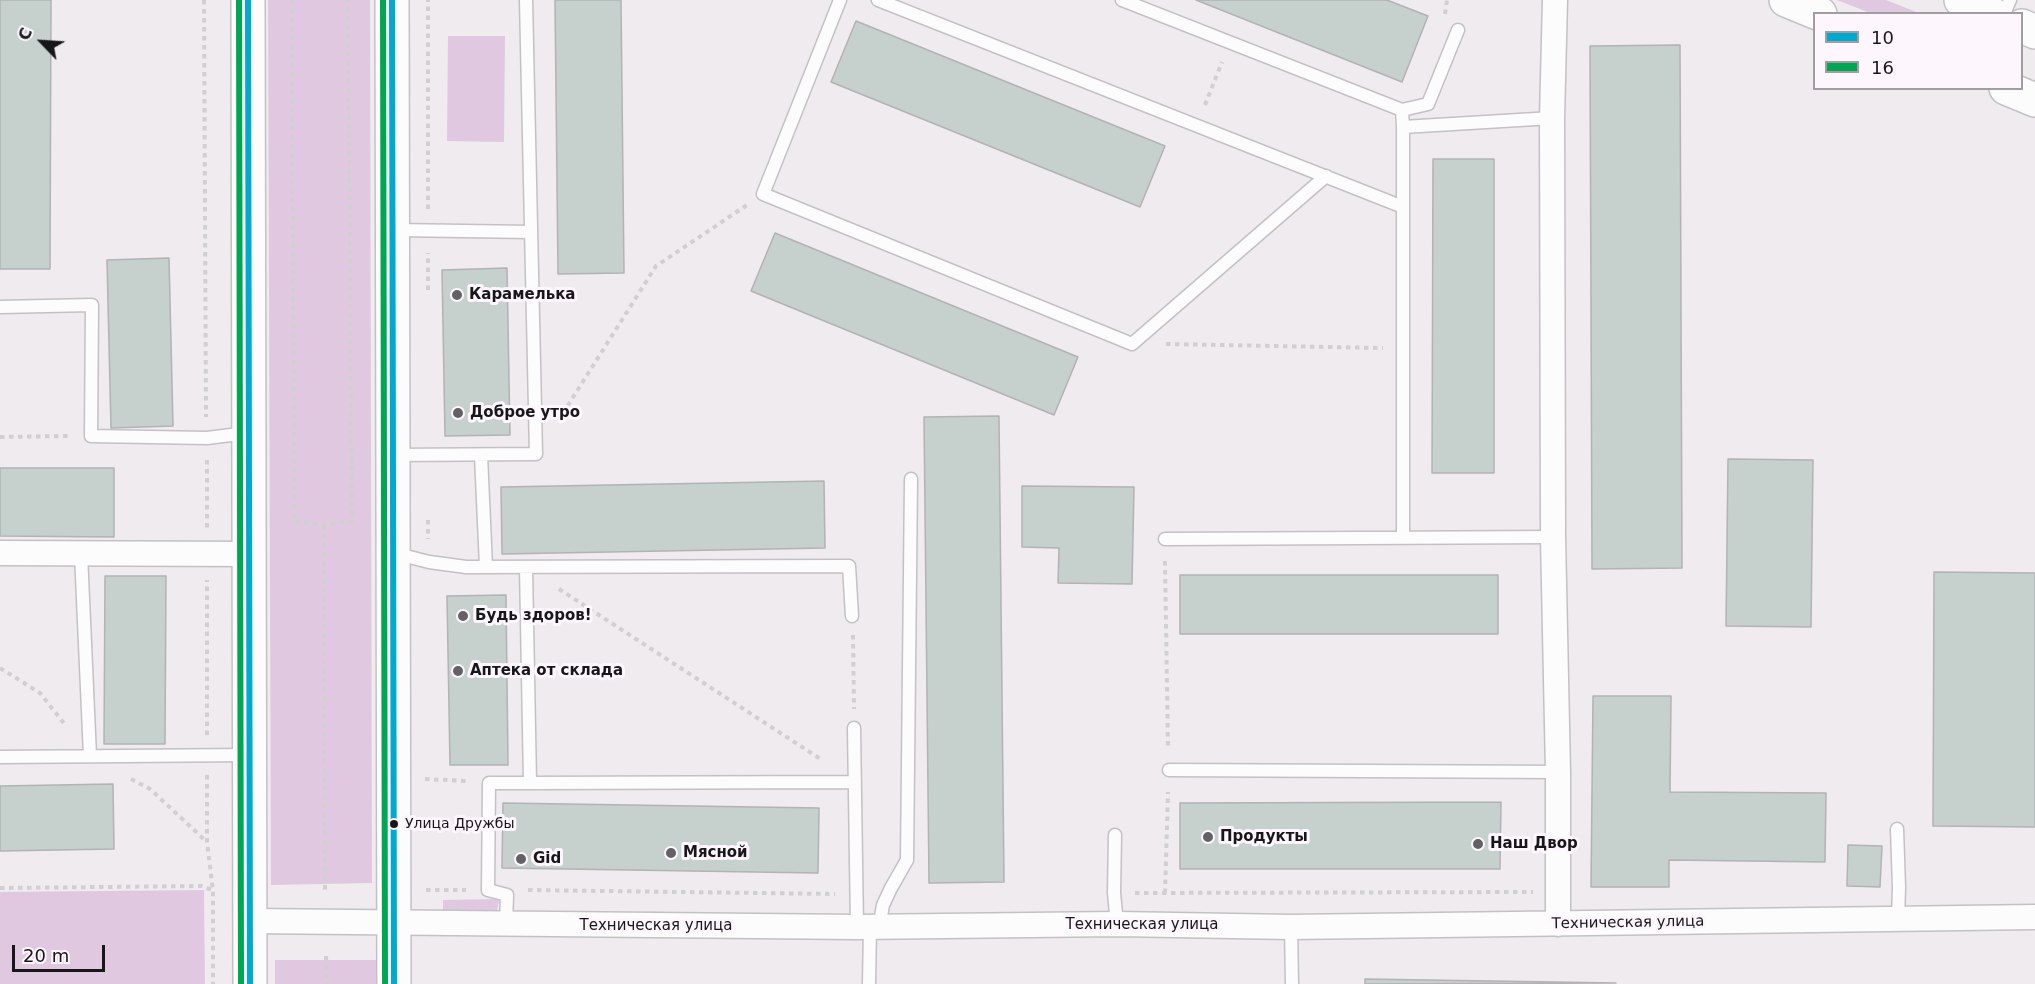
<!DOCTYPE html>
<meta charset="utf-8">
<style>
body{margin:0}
#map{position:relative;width:2035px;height:984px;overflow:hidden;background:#efebef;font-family:"DejaVu Sans",sans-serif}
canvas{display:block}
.legend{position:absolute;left:1813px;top:12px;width:210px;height:78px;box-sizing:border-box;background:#fdf7fd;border:2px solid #a19da1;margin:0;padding:8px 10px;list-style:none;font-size:18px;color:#181618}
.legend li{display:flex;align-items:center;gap:12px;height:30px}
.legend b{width:30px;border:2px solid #a19da1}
.north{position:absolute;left:12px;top:12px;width:60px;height:60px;-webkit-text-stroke:4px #fdf7fd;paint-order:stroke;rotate:295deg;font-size:16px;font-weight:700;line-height:24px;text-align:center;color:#181618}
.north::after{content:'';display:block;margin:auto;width:21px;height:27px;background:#181618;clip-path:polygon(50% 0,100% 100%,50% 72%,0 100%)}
.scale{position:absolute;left:12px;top:945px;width:93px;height:27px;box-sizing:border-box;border:3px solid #181618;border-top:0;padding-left:8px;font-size:18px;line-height:21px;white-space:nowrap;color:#181618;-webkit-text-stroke:4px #fdf7fd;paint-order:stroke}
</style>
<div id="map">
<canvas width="2035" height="984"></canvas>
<ul class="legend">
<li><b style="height:8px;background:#00a9ce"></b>10</li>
<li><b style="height:8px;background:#00a651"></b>16</li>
</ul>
<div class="north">С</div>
<div class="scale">20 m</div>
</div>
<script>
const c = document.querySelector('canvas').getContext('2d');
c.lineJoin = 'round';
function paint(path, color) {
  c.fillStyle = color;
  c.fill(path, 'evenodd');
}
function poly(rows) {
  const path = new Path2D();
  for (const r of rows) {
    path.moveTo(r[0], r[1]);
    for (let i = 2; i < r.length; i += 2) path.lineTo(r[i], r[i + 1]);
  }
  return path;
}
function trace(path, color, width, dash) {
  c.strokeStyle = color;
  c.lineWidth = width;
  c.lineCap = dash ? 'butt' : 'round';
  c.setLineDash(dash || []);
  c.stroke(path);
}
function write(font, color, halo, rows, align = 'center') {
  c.font = font + ' "DejaVu Sans",sans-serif';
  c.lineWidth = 6;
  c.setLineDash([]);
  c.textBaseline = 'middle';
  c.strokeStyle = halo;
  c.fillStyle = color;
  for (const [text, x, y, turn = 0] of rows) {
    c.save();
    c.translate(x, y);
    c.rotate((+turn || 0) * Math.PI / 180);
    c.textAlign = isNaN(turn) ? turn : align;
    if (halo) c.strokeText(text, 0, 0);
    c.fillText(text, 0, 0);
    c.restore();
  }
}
paint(poly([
 [268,0,370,0,372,883,271,885],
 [1837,0,1886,0,1919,13,1870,13],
 [448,36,505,36,504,142,447,141],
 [204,890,205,984,0,984,0,892],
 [497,899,499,902,497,910,492,913,443,913,443,900],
 [275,960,377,960,377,984,275,984]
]), '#e0c9e0');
const building = poly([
 [0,0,51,0,50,269,0,269,0,0],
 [555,0,621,0,624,273,558,274,555,0],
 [1196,0,1387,0,1428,16,1402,82,1196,0],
 [856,21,1165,146,1140,207,831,82,856,21],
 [1680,45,1682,568,1592,569,1590,46,1680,45],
 [1433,159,1494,159,1494,473,1432,473,1433,159],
 [775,233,1078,357,1054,415,751,291,775,233],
 [169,258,173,426,111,428,107,260,169,258],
 [507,268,510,435,445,436,442,270,507,268],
 [999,416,1004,882,929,883,924,417,999,416],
 [1728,459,1813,460,1811,627,1726,626,1728,459],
 [0,468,114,468,114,537,0,536,0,468],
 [824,481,825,548,502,554,501,487,824,481],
 [1022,486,1134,487,1132,584,1058,583,1059,548,1022,547,1022,486],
 [1934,572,2035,573,2035,827,1933,826,1934,572],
 [1180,575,1498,575,1498,634,1180,634,1180,575],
 [105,576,166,576,165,744,104,744,105,576],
 [506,595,508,765,450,765,447,596,506,595],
 [1593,696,1671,696,1670,792,1826,793,1825,862,1669,860,1669,887,1591,887,1593,696],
 [113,784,114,849,0,851,0,786,113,784],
 [1501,802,1500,869,1180,869,1180,803,1501,802],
 [503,803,819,808,818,873,502,868,503,803],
 [1848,845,1882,846,1880,887,1847,886,1848,845],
 [1365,979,1616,983,1365,984,1365,979]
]);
paint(building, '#c6d0cd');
trace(building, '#b3b2b4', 1.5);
const service = poly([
 [840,0,763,194,1132,344,1326,176],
 [878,0,1403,207],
 [1122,0,1402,110,1403,127],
 [2004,14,2010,0],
 [1402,110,1428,104,1458,30],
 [395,230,531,232],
 [0,307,92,305,91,436,207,438,247,433],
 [394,455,536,454,526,0],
 [481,455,486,567],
 [1403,538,1403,127,1552,118],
 [1165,539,1553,537],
 [394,553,429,562,466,567,849,566,852,616],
 [81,554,90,756],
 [526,567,530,783,855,782],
 [854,728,857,927],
 [0,757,248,755],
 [1169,770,1558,772],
 [1897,829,1899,887,1898,919],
 [1115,835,1114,893,1117,924],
 [506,925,507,895,488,890,489,783,530,783],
 [879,927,883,905,891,888,907,860,911,479],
 [1291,927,1292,984],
 [869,984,870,927]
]);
const minor = poly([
 [1555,0,1552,118,1553,537,1558,772,1558,924],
 [0,553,249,554],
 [250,921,857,927,1117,924,1291,927,2035,917]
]);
const secondary = poly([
 [248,0,250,984],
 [392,0,394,984],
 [1786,0,1820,14],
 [1961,0,1992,14],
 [2022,26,2035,32],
 [2006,88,2035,100]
]);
trace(service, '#c4c1c4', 15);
trace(minor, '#c4c1c4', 27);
trace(secondary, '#c4c1c4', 36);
trace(poly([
 [204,0,206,417],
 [292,0,294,521,324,525,352,521,348,0],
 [1445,14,1447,0],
 [1205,105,1222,62],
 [428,209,428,0],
 [428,290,428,253],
 [1166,344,1383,348],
 [558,421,656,266,747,205],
 [0,437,70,436],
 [207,460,207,528],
 [428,520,428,539],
 [324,525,325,891],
 [1165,561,1168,749],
 [559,589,822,760],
 [853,635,854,709],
 [0,668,40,693,66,726],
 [207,735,207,580],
 [207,775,207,842,213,891,213,984],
 [131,779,150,789,207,842],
 [425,779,468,781],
 [0,888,202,886,212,890],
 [426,890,466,890],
 [528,890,835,894],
 [1135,893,1533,892],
 [1165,893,1168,792],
 [326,956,327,984]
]), '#d1d0d1', 4, [4.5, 4.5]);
trace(service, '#fdfcfd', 12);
trace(minor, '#fdfcfd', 24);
trace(secondary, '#fdfcfd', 33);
trace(poly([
 [248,0,250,984],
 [392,0,394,984]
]), '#00a9ce', 6);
trace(poly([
 [239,0,241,984],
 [383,0,385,984]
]), '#00a651', 6);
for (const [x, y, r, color] of [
 [457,295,6,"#636163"],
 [458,413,6,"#636163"],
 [463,616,6,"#636163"],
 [458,671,6,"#636163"],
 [394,824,5,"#181618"],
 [1208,837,6,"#636163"],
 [1478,844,6,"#636163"],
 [671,853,6,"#636163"],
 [521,859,6,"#636163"]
]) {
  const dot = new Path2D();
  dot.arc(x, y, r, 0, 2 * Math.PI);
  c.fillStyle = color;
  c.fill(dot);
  trace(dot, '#fdf7fd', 2);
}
write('14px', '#181618', '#fdf7fd', [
 ["Улица Дружбы",405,824]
], 'left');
write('bold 15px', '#181618', '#fdf7fd', [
 ["Карамелька",469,295],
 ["Доброе утро",470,413],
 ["Будь здоров!",475,616],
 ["Аптека от склада",470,671],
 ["Продукты",1220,837],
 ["Наш Двор",1490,844],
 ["Мясной",683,853],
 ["Gid",533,859]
], 'left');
write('15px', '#181618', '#fdf7fd', [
 ["Техническая улица",1628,923,-1],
 ["Техническая улица",1142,925],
 ["Техническая улица",656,926]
]);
</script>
